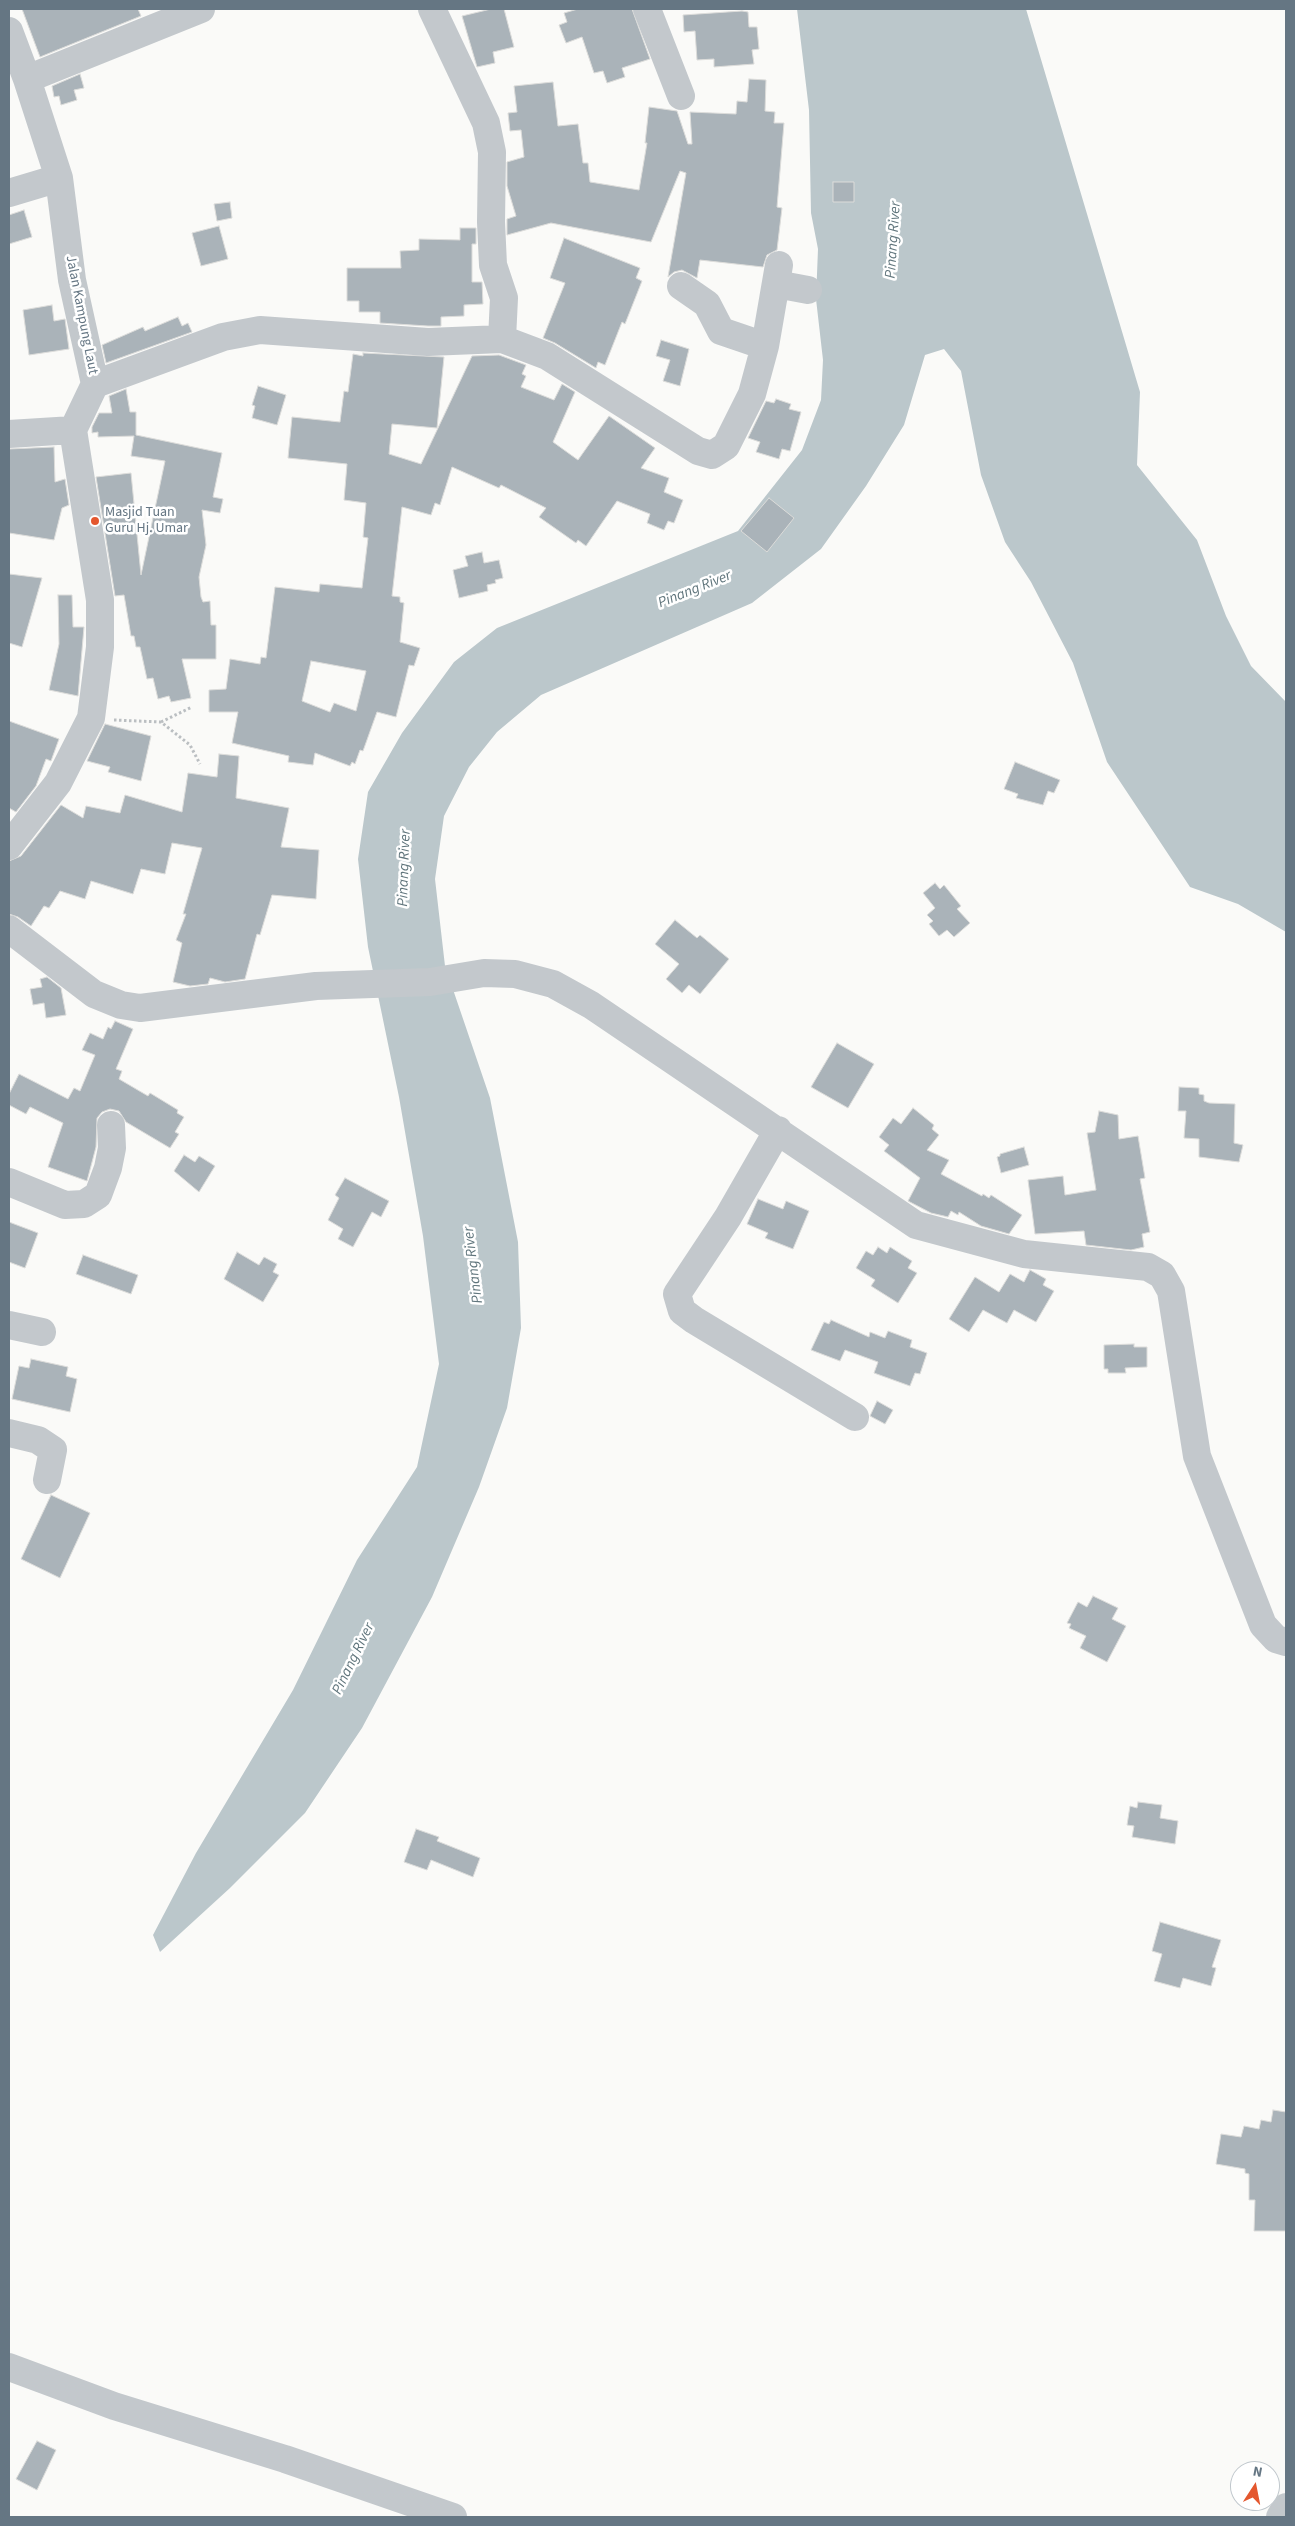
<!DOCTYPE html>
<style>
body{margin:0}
#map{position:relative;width:1295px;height:2526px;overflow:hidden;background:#fafaf8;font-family:"Source Sans 3",sans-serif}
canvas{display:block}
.frame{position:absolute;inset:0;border:10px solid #657683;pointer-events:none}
.north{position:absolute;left:1230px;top:2461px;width:50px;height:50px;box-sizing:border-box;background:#fff;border:1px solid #c1c8cd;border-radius:50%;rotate:11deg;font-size:14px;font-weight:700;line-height:20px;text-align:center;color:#657683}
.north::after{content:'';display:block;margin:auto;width:18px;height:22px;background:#e4572e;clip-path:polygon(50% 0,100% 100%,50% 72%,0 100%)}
</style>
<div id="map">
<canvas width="1295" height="2526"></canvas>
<div class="frame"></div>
<div class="north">N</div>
</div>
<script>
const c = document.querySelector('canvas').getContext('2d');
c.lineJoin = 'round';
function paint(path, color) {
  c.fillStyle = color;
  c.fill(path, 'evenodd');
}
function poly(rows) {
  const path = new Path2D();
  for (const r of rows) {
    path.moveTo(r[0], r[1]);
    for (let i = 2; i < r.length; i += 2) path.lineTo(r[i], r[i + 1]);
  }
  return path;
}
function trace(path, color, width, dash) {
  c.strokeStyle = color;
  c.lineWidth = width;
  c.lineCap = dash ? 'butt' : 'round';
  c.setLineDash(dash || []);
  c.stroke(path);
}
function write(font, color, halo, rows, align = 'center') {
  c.font = font + ' "Source Sans 3",sans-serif';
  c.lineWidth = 5;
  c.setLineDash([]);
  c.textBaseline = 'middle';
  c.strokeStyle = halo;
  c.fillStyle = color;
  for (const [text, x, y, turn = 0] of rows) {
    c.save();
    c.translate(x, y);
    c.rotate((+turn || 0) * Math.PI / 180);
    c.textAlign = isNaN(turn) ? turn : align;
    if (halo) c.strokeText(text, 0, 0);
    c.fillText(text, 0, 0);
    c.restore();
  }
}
paint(poly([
 [797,9,1026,9,1140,392,1137,465,1197,540,1226,616,1251,666,1286,702,1286,932,1238,904,1190,887,1107,762,1073,663,1031,582,1005,542,981,475,961,371,944,349,925,355,904,425,866,486,821,549,752,603,541,695,497,732,469,767,444,816,435,879,445,966,490,1098,518,1242,521,1328,507,1408,479,1487,432,1597,362,1728,305,1813,230,1888,160,1952,153,1935,196,1853,293,1690,357,1560,417,1467,439,1364,423,1236,399,1097,368,947,358,859,368,792,402,733,454,662,497,628,738,531,802,450,821,400,823,360,816,299,818,249,811,213,809,110]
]), '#bbc7cb');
const building = poly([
 [22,9,138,9,141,16,40,57,22,9],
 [491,9,504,9,514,47,493,52,495,63,477,67,462,16,491,9],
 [578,9,632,9,650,59,622,68,625,77,607,83,603,71,594,73,582,37,566,43,559,25,567,22,564,13,578,9],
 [742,11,748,12,749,27,757,27,759,49,752,50,754,64,714,67,714,59,697,60,695,31,684,32,683,15,742,11],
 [80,74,84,88,74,90,77,100,61,105,59,96,54,97,52,86,80,74],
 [749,79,766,80,765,111,775,112,774,123,784,123,777,207,782,208,777,250,767,255,763,267,700,260,697,278,682,270,674,272,668,277,686,173,680,171,651,242,551,223,507,235,507,219,516,216,507,186,507,162,524,157,521,130,510,131,508,113,517,112,514,86,553,82,558,126,578,124,583,163,588,163,590,182,639,190,647,143,645,143,649,107,677,111,688,144,692,144,690,112,736,114,737,101,747,102,749,79],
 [833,182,854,182,854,202,833,202,833,182],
 [230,202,232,218,217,221,214,204,230,202],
 [24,210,32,237,9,244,9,215,24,210],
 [219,226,228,259,201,266,192,233,219,226],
 [460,228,476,228,476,244,472,244,472,282,482,282,483,304,464,305,464,316,441,317,441,326,428,326,380,323,380,312,359,312,359,301,347,301,347,268,401,268,400,251,419,250,419,239,460,240,460,228],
 [564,238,640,268,636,278,642,281,625,324,622,322,605,365,598,362,596,368,555,343,543,338,565,283,550,278,564,238],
 [52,305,54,321,65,319,69,349,29,355,23,310,52,305],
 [178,317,182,326,188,323,192,332,106,363,102,345,143,327,145,331,178,317],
 [661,340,689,349,680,386,663,381,670,360,656,356,661,340],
 [363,353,444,357,437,428,392,424,389,454,421,464,472,356,499,355,526,365,522,374,526,376,521,387,554,400,562,384,575,392,553,442,578,460,609,416,655,448,641,468,669,478,664,492,683,500,674,523,668,521,664,530,647,523,650,514,617,501,586,546,578,540,576,543,539,517,546,508,501,485,499,488,452,467,440,505,435,503,431,515,402,507,392,596,400,597,400,602,404,603,400,642,420,648,414,666,409,665,396,717,377,712,363,751,360,750,355,764,352,762,350,766,315,753,313,765,288,762,289,756,232,743,238,712,209,712,209,690,226,689,230,659,260,664,261,657,266,658,275,587,319,592,320,584,362,588,368,538,363,537,366,503,344,500,347,464,288,458,292,417,340,422,344,391,348,392,353,354,363,356,363,353],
 [311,661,366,671,356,711,334,703,330,712,302,701,311,661],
 [258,386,286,395,277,425,252,418,255,406,252,405,258,386],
 [126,389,130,412,136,412,136,435,222,453,213,497,223,499,220,513,202,510,206,545,199,577,201,597,203,602,210,601,211,625,216,625,216,659,182,659,191,698,171,702,169,696,158,699,153,678,147,679,140,647,136,647,134,636,131,636,124,595,115,596,96,477,131,473,141,575,165,461,131,456,134,436,98,437,98,432,92,433,92,427,99,413,112,413,109,396,126,389],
 [776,399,791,404,789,409,801,412,790,451,782,449,779,459,756,452,760,442,748,438,766,401,774,403,776,399],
 [54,447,55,482,65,479,69,505,62,508,54,540,9,533,9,449,54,447],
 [769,498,794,518,767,552,741,531,769,498],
 [482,552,484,563,499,560,503,578,495,580,496,583,487,585,488,591,459,598,453,570,468,566,465,556,482,552],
 [9,574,42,578,22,647,9,643,9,574],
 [58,595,72,595,73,627,84,627,78,696,49,690,59,644,58,595],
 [9,721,59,739,51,761,46,759,36,786,16,812,9,808,9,721],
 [105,724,151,736,141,781,108,772,110,767,87,761,105,724],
 [219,754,239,756,236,798,289,808,281,847,319,850,316,899,272,895,260,935,257,934,245,979,225,982,210,978,208,984,190,986,173,982,182,943,176,940,186,914,183,914,202,848,172,843,165,874,141,869,133,894,91,881,85,899,60,891,49,908,44,906,31,926,18,917,9,914,9,861,21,856,61,805,83,818,86,806,120,813,125,795,182,812,188,773,217,777,219,754],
 [1015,762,1060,780,1054,793,1048,791,1043,805,1016,798,1018,794,1004,789,1015,762],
 [935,883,940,889,944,885,961,906,957,909,970,923,954,937,947,930,939,936,929,924,933,921,927,915,935,908,923,893,935,883],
 [675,920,697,938,700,935,729,959,700,994,689,985,682,993,666,979,679,964,655,944,675,920],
 [47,977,61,988,66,1015,46,1018,44,1003,33,1005,30,989,42,987,40,979,47,977],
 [115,1021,133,1029,116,1069,122,1071,119,1079,148,1096,150,1093,178,1110,177,1113,184,1117,175,1132,179,1134,170,1148,126,1122,119,1111,110,1109,102,1112,97,1118,96,1147,87,1181,48,1167,63,1123,30,1107,26,1114,9,1105,9,1094,19,1074,68,1099,74,1088,80,1091,95,1055,82,1050,90,1033,103,1039,108,1027,111,1029,115,1021],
 [837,1043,874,1064,848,1108,811,1087,837,1043],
 [1179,1087,1199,1088,1199,1094,1204,1095,1204,1101,1209,1103,1235,1104,1234,1143,1243,1145,1239,1162,1199,1157,1199,1139,1184,1138,1186,1111,1178,1111,1179,1087],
 [913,1108,934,1125,932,1129,939,1135,927,1150,949,1160,941,1174,982,1196,983,1194,989,1198,991,1195,1022,1215,1009,1234,981,1226,959,1212,958,1215,951,1211,948,1217,944,1216,931,1213,908,1201,920,1178,884,1151,889,1145,879,1137,893,1118,901,1124,913,1108],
 [1099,1111,1118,1115,1119,1139,1138,1136,1145,1178,1140,1179,1150,1232,1142,1234,1144,1247,1131,1250,1086,1245,1084,1231,1035,1234,1028,1180,1063,1176,1065,1195,1096,1190,1087,1133,1095,1132,1099,1111],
 [1024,1147,1029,1165,1001,1173,997,1157,1000,1156,1000,1154,1024,1147],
 [184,1155,195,1162,199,1156,215,1166,199,1192,174,1171,184,1155],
 [345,1178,389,1201,381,1217,372,1212,353,1247,338,1239,343,1229,328,1220,339,1198,335,1195,345,1178],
 [758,1199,783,1209,786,1201,809,1211,793,1249,765,1238,768,1233,747,1224,758,1199],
 [9,1222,38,1233,25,1268,9,1262,9,1222],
 [878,1247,887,1253,890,1247,912,1261,908,1268,917,1273,898,1303,871,1286,875,1280,856,1268,866,1251,873,1255,878,1247],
 [237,1252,259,1265,264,1257,277,1264,273,1272,279,1275,263,1302,224,1279,237,1252],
 [83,1255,138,1275,131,1294,76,1274,83,1255],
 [1030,1270,1046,1279,1043,1285,1054,1291,1036,1322,1014,1310,1007,1323,983,1310,969,1332,949,1319,975,1277,999,1292,1010,1274,1024,1282,1030,1270],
 [831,1320,869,1337,870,1332,885,1338,888,1331,912,1340,910,1347,927,1353,920,1374,915,1373,910,1386,874,1373,878,1362,845,1350,840,1361,811,1350,824,1322,829,1324,831,1320],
 [1134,1344,1134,1347,1147,1347,1147,1367,1125,1368,1126,1373,1108,1373,1108,1369,1104,1369,1104,1345,1134,1344],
 [31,1359,68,1367,66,1376,77,1379,70,1412,12,1399,19,1366,29,1368,31,1359],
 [877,1401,893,1410,885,1424,870,1416,877,1401],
 [51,1495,90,1513,60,1578,21,1559,51,1495],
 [1093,1596,1118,1608,1112,1619,1126,1626,1107,1662,1080,1648,1086,1636,1069,1628,1071,1624,1067,1623,1078,1602,1087,1607,1093,1596],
 [1138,1802,1162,1805,1160,1818,1178,1821,1175,1844,1132,1837,1134,1826,1127,1825,1130,1806,1137,1808,1138,1802],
 [416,1829,439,1837,437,1841,480,1858,473,1877,431,1860,427,1870,404,1862,416,1829],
 [1160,1922,1221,1940,1212,1967,1216,1968,1211,1986,1183,1978,1180,1988,1154,1981,1162,1954,1152,1951,1160,1922],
 [1273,2110,1286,2112,1286,2231,1254,2231,1255,2200,1249,2200,1249,2174,1245,2173,1245,2169,1216,2164,1221,2134,1241,2137,1244,2126,1259,2129,1261,2120,1271,2122,1273,2110],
 [37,2441,56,2450,37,2490,16,2479,37,2441]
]);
paint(building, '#aab3b9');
trace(building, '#dcdcda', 1);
trace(poly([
 [114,720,161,722,190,745,200,764],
 [161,722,192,707]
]), '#bbbfc2', 3, [2.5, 2.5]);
trace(poly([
 [432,9,486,123,492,152,491,222,493,265,504,298,502,339],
 [647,9,681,96],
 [9,31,27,79,59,178,72,280,95,384,73,430,100,600,100,647,91,718,58,783,9,846],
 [27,79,201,9],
 [9,193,59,178],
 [776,284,808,290],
 [765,346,779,265],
 [95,384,223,337,260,330,428,342,502,339,547,356,698,451,712,455,726,446,752,394,765,346,721,331,707,304,681,286],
 [9,434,73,430],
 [9,929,94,994,121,1005,140,1008,316,986,430,982,484,973,515,974,553,984,591,1005,916,1225,1024,1254,1148,1267,1162,1275,1171,1291,1197,1456,1263,1625,1276,1639,1286,1642],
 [778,1130,728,1217,677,1294,682,1311,694,1320,855,1417],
 [9,1182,65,1205,84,1204,98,1195,108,1168,112,1148,111,1125],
 [9,1325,42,1332],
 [9,1433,38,1440,53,1450,47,1480],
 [9,2367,114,2406,285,2459,453,2517],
 [1280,2517,1286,2507]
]), '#c3c8cc', 28);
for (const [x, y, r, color] of [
 [95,521,5,"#e4572e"]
]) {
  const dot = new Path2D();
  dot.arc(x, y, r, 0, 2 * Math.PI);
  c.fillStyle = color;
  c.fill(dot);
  trace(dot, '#fff', 2);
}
write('14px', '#657683', '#fff', [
 ["Jalan Kampung Laut",81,315,79]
]);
write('14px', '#657683', '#fff', [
 ["Masjid Tuan",105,513],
 ["Guru Hj. Umar",105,529]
], 'left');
write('italic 15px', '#60757c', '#fff', [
 ["Pinang River",894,240,-86],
 ["Pinang River",695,590,-22],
 ["Pinang River",405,868,-88],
 ["Pinang River",474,1265,-97],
 ["Pinang River",354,1659,-64]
]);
</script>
